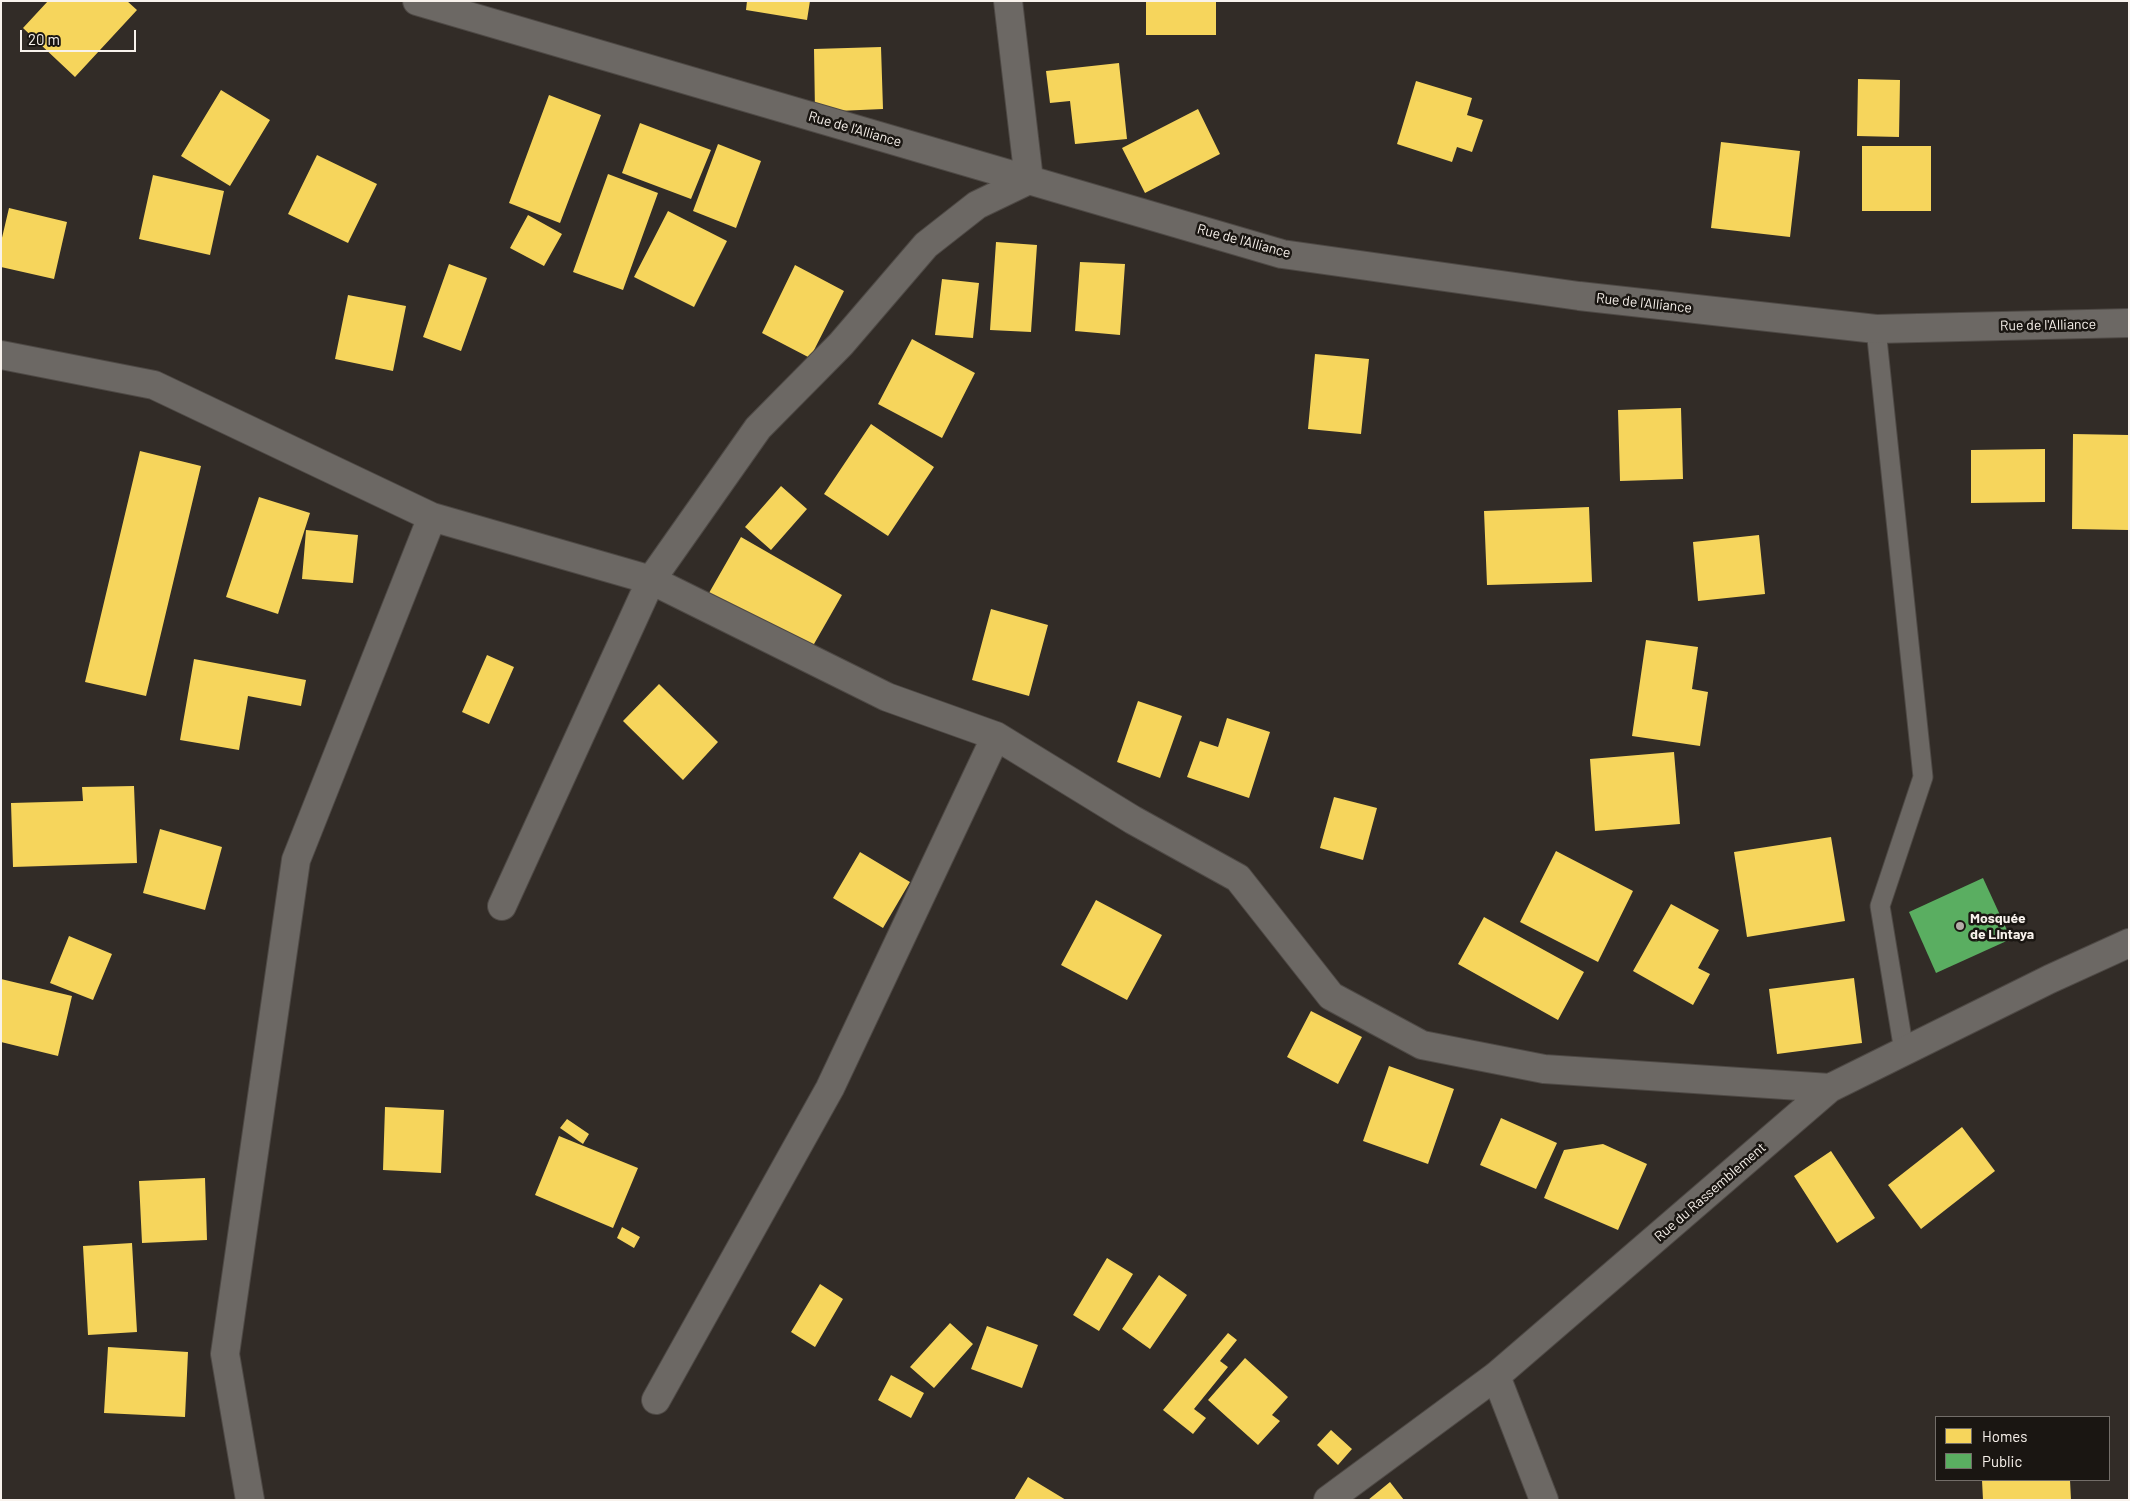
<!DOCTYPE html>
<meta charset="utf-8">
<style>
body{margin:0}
#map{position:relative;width:2130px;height:1501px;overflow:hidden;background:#322c27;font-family:Barlow,sans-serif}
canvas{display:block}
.frame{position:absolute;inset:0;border:2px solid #f8f2ec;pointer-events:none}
.legend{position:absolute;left:1935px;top:1416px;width:175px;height:65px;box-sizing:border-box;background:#1a1612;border:1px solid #736e69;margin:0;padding:6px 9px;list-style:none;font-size:15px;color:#f8f2ec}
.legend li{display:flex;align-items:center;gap:10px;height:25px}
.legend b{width:25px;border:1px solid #736e69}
.scale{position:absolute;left:20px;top:30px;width:116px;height:22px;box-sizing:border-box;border:2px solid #f8f2ec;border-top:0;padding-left:6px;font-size:15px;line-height:18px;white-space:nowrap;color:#f8f2ec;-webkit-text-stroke:4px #1a1612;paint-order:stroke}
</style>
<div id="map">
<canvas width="2130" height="1501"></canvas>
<div class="frame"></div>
<ul class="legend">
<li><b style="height:14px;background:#f6d55c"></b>Homes</li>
<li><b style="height:14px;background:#5aae61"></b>Public</li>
</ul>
<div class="scale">20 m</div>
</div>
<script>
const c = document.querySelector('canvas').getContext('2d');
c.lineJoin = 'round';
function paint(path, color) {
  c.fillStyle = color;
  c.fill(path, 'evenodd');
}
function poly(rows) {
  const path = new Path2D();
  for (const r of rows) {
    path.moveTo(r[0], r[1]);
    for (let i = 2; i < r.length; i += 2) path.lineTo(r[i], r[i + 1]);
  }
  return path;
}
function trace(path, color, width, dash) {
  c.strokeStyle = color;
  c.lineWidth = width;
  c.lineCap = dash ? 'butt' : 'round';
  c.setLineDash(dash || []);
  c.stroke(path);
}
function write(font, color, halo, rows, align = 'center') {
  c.font = font + ' Barlow,sans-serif';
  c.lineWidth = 5;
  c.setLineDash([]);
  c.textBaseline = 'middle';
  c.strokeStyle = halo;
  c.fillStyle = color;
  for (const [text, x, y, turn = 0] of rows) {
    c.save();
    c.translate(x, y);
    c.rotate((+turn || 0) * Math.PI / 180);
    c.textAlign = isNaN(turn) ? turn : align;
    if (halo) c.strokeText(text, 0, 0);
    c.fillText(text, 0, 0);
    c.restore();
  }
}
paint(poly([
 [48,1,127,1,137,10,75,77,23,28],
 [747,1,810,1,807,20,746,10],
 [1146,1,1216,1,1216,35,1146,35],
 [881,47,883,109,815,112,814,49],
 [1119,63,1127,139,1075,144,1070,101,1050,103,1046,71],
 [1858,79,1900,80,1899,137,1857,136],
 [1416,81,1472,98,1467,115,1483,120,1472,152,1457,147,1452,162,1397,144],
 [221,90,270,120,230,186,181,156],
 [549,95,601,115,560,223,509,203],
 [1198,109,1220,154,1145,193,1122,148],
 [640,123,711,150,691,199,622,173],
 [1721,142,1800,151,1790,237,1711,228],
 [718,144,761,161,736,228,693,211],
 [1862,146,1931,146,1931,211,1862,211],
 [317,155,377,184,348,243,288,214],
 [608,174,658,193,623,290,573,272],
 [153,175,224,191,210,255,139,239],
 [9,208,67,222,54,279,1,267,1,242],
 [668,211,727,241,694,307,634,277],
 [528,215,562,234,544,266,510,248],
 [996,242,1037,245,1031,332,990,330],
 [1080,262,1125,264,1120,335,1075,331],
 [449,264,487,278,461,351,423,337],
 [795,265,844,291,810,358,762,333],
 [942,279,979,283,973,338,935,335],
 [348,295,406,306,393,371,335,359],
 [912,339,975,373,942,438,878,404],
 [1315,354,1369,359,1361,434,1308,429],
 [1681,408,1683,479,1620,481,1618,410],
 [871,424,934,467,888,536,824,494],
 [2073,434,2129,435,2129,530,2072,529],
 [2045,449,2045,502,1971,503,1971,450],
 [140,451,201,466,146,696,85,682],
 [781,486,807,509,771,550,745,527],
 [259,497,310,513,278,614,226,597],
 [1589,507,1592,582,1487,585,1484,511],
 [306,530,358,535,353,583,302,579],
 [1759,535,1765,594,1698,601,1693,542],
 [741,537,842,595,810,651,709,593],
 [991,609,1048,625,1029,696,972,680],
 [1646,640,1698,647,1692,689,1708,692,1700,746,1632,736],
 [487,655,514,667,489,724,462,712],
 [194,659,306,680,301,706,248,696,239,750,180,740],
 [659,684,718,742,683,780,623,721],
 [1138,701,1182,716,1160,778,1117,762],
 [1227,718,1270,732,1249,798,1187,777,1200,741,1218,747],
 [1674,752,1680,824,1595,831,1590,759],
 [134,786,137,863,13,867,11,803,83,801,82,787],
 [1334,797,1377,808,1363,860,1320,848],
 [160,829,222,847,205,910,143,893],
 [1831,837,1845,921,1747,937,1734,852],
 [1556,851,1633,891,1598,962,1520,922],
 [860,852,910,882,883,928,833,898],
 [1096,900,1162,935,1127,1000,1061,965],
 [1671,904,1719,930,1698,968,1710,974,1693,1005,1633,971],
 [1484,917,1584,972,1558,1020,1458,964],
 [69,936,112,954,93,1000,50,983],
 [1854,978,1862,1043,1777,1054,1769,989],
 [1,979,72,996,58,1056,1,1042],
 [1311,1011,1362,1037,1338,1084,1287,1057],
 [1389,1066,1454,1089,1428,1164,1363,1141],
 [385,1107,444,1110,441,1173,383,1170],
 [1501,1118,1557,1143,1536,1189,1480,1165],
 [567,1119,589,1134,583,1144,560,1128],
 [1962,1127,1995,1171,1921,1229,1888,1185],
 [559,1136,638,1168,613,1228,535,1195],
 [1603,1144,1647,1164,1618,1230,1544,1198,1564,1150],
 [1831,1151,1875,1218,1837,1243,1794,1176],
 [205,1178,207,1240,142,1243,139,1181],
 [622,1227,640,1237,634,1248,617,1238],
 [132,1243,137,1332,88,1335,83,1246],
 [1107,1258,1133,1274,1099,1331,1073,1315],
 [1159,1275,1187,1295,1150,1349,1122,1329],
 [820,1284,843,1299,815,1347,791,1332],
 [950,1323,973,1344,934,1388,910,1367],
 [987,1326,1038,1345,1022,1388,971,1369],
 [1228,1333,1237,1340,1220,1361,1228,1367,1194,1409,1206,1418,1193,1434,1163,1410],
 [108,1347,188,1352,185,1417,104,1413],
 [1245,1358,1288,1397,1272,1415,1280,1421,1258,1445,1208,1400],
 [891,1375,924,1393,911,1418,878,1400],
 [1331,1430,1352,1449,1338,1465,1317,1445],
 [1028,1477,1066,1500,1014,1500],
 [1982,1480,2070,1480,2071,1500,1983,1500],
 [1390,1482,1404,1500,1368,1500]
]), '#f6d55c');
paint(poly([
 [1983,878,2011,939,1936,973,1909,912]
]), '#5aae61');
const service = poly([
 [1876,329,1923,777,1880,906,1904,1051]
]);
const minor = poly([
 [417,1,1282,254,1579,296,1876,329,2129,323],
 [1,355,154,385,432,517,651,580,887,697,996,736,1133,820,1238,878,1331,996,1422,1045,1544,1069,1830,1088],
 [502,906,651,580,758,428,841,344,926,245,977,205,1029,180,1008,1],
 [1496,1376,1544,1500],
 [656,1400,830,1088,996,736],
 [250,1500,225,1354,296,860,432,517],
 [1328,1500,1496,1376,1830,1088,2050,979,2129,943]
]);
trace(service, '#4e4945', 21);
trace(minor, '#4e4945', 30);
trace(service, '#6c6864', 19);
trace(minor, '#6c6864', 28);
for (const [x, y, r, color] of [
 [1960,926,5,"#b3ada7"]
]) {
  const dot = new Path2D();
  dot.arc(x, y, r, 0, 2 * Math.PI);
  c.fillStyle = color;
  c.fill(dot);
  trace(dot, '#1a1612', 2);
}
write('14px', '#f8f2ec', '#1a1612', [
 ["Rue de l'Alliance",855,129,16],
 ["Rue de l'Alliance",1244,241,15],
 ["Rue de l'Alliance",1644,303,6],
 ["Rue de l'Alliance",2048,325,-1],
 ["Rue du Rassemblement",1710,1192,-41]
]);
write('bold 14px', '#f8f2ec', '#1a1612', [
 ["Mosquée",1970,918],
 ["de Lintaya",1970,934]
], 'left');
</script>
